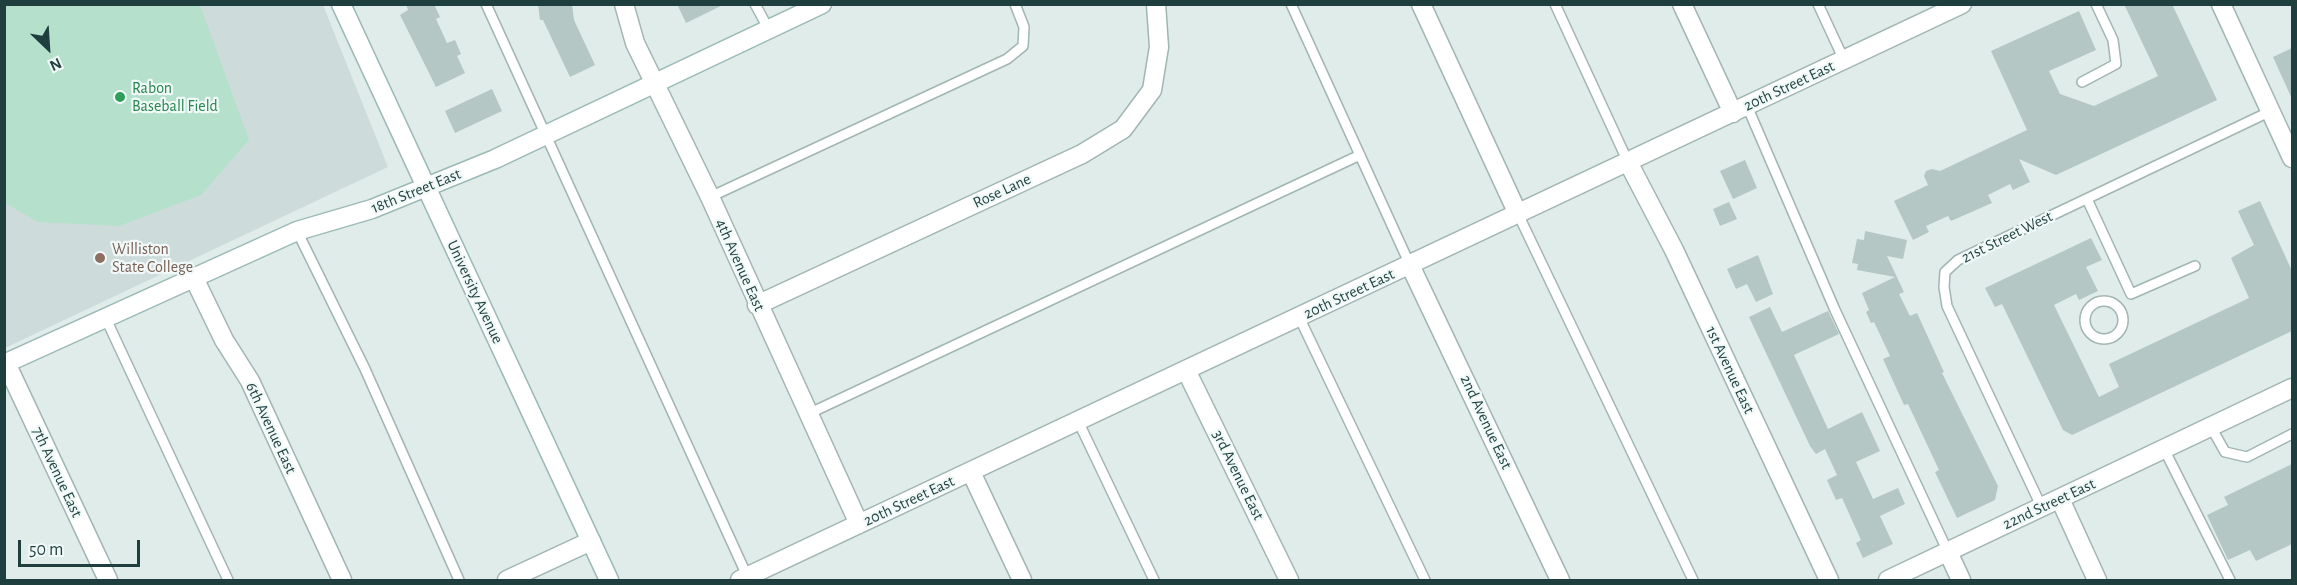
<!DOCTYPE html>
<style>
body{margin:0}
#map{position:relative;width:2297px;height:585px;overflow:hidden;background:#dfecea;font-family:"Alegreya Sans",sans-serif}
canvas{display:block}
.frame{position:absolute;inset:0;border:6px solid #1e3f3e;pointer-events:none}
.north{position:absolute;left:18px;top:18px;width:60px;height:60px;-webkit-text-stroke:4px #f0f9f7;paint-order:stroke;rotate:155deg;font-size:16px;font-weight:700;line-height:24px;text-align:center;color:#1e3f3e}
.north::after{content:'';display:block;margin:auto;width:21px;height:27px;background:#1e3f3e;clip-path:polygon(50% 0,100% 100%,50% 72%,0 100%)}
.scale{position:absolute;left:18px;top:540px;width:122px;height:27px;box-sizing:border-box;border:3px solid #1e3f3e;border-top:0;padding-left:8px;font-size:18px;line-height:21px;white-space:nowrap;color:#1e3f3e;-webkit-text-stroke:4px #f0f9f7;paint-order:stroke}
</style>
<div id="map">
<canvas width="2297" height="585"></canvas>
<div class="frame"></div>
<div class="north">N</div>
<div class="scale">50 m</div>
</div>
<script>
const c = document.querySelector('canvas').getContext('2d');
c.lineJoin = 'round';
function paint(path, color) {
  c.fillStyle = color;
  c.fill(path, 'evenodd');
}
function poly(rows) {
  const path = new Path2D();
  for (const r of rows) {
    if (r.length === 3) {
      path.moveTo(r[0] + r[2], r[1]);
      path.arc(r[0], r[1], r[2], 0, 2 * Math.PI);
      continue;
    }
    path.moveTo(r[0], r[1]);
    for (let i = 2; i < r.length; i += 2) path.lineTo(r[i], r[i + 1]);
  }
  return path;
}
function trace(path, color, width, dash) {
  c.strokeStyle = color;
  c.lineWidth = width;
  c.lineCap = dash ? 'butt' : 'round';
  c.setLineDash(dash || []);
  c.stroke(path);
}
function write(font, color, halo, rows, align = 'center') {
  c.font = font + ' "Alegreya Sans",sans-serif';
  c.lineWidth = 4.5;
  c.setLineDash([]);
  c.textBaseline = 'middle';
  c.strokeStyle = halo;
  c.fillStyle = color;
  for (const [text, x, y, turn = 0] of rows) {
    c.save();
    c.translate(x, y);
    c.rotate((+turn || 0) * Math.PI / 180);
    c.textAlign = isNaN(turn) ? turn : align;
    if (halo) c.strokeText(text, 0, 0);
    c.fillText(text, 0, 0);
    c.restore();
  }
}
paint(poly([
 [4,5,323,5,388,167,5,348]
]), '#cddcda');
paint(poly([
 [5,4,200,5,249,140,201,195,119,226,38,222,5,203]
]), '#b5e0cc');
paint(poly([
 [406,4,434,4,440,17,436,19,447,43,455,40,461,54,457,56,465,73,436,87,400,15,408,10],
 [538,4,572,4,574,20,595,65,570,77,543,20,540,20],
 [677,4,725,4,686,23],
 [2124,4,2172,4,2217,100,2056,175,2019,159,2030,182,2013,190,2010,184,1988,195,1992,203,1951,221,1948,216,1926,226,1929,232,1913,240,1894,201,1928,185,1924,176,1926,171,1932,169,1940,171,2027,130,1991,51,2079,11,2096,50,2049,71,2060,94,2094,106,2158,76],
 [2292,48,2292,99,2273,57],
 [492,89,502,111,455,133,445,111],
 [1745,160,1757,188,1733,199,1720,171],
 [2260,201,2292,271,2292,331,2072,435,2063,430,2002,304,1995,307,1985,288,2091,238,2102,260,2086,267,2098,291,2079,300,2076,294,2054,305,2099,397,2119,387,2109,364,2249,298,2231,258,2254,245,2238,211],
 [1729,202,1737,219,1720,226,1713,209],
 [1865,231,1907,240,1903,259,1887,256,1904,292,1899,294,1910,316,1917,313,1944,372,1942,373,1998,486,1995,500,1957,518,1935,472,1939,470,1908,404,1904,405,1883,359,1890,356,1874,322,1871,323,1866,312,1869,310,1862,293,1895,277,1857,270,1858,264,1852,263,1857,239,1864,240],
 [1758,255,1773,294,1756,302,1747,284,1736,289,1727,269],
 [1770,307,1782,332,1828,311,1839,334,1794,355,1828,429,1862,412,1880,451,1856,462,1873,499,1898,488,1905,504,1880,516,1893,544,1863,558,1856,543,1861,540,1842,498,1836,500,1827,480,1837,475,1825,449,1816,454,1810,446,1749,317],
 [2292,464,2292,544,2256,561,2250,550,2228,560,2207,515,2228,505,2224,497]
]), '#b4c7c4');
const lane = poly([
 [486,4,748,578],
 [755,4,769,30],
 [1291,4,1410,265],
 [1555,4,1628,162],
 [1818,4,1844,60],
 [2082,82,2116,64,2113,40,2096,4],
 [1747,106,1835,310,1948,552],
 [710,197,1007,59,1023,46,1024,27,1015,4],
 [2087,199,2131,294,2195,266],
 [1518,214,1693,580],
 [297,231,365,369,459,580],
 [2104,320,19],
 [1299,317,1425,580],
 [106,319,228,580],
 [808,414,1360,155],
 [1078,421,1154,580],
 [2211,427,2225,452,2247,457,2292,434],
 [2164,449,2230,580],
 [2042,508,1947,306,1944,287,1945,272,1958,260,2271,111]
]);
const street = poly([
 [624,4,635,43,710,197,859,524],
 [1421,4,1518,214],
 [1682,4,1733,113],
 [2221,4,2292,158],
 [1628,162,1674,250,1829,580],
 [1410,265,1560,580],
 [194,278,224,340,250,381,342,580],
 [757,305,1082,154,1123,129,1152,90,1159,47,1156,4],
 [6,363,108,580],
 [1186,370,1289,580],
 [971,472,1022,580],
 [2060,499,2097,580],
 [1948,552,1961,580],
 [507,580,591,541],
 [740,580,1962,4],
 [1888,580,2292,388]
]);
const secondary = poly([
 [341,4,609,580],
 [4,364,297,231,372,209,495,159,822,4]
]);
trace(lane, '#a1b5b3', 12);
trace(street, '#a1b5b3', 21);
trace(secondary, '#9cb9b6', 21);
trace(lane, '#fff', 9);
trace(street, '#fff', 18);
trace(secondary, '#fff', 18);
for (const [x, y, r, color] of [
 [120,97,6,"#2e9e5b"],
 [100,258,6,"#8d6e63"]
]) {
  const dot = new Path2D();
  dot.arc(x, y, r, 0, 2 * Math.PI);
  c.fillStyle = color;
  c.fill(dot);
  trace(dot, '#f0f9f7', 2);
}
write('16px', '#1e3f3e', '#f0f9f7', [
 ["20th Street East",1789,86,-25],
 ["18th Street East",416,191,-22],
 ["Rose Lane",1002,191,-25],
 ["21st Street West",2007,237,-26],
 ["4th Avenue East",740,265,66],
 ["University Avenue",475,292,65],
 ["20th Street East",1349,294,-25],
 ["1st Avenue East",1730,370,65],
 ["2nd Avenue East",1486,422,65],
 ["6th Avenue East",271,428,65],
 ["7th Avenue East",57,472,65],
 ["3rd Avenue East",1238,475,64],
 ["20th Street East",909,501,-25],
 ["22nd Street East",2049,504,-25]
]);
write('16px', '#27864d', '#f0f9f7', [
 ["Rabon",132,88],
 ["Baseball Field",132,106]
], 'left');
write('16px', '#785e54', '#f0f9f7', [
 ["Williston",112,249],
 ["State College",112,267]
], 'left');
</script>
